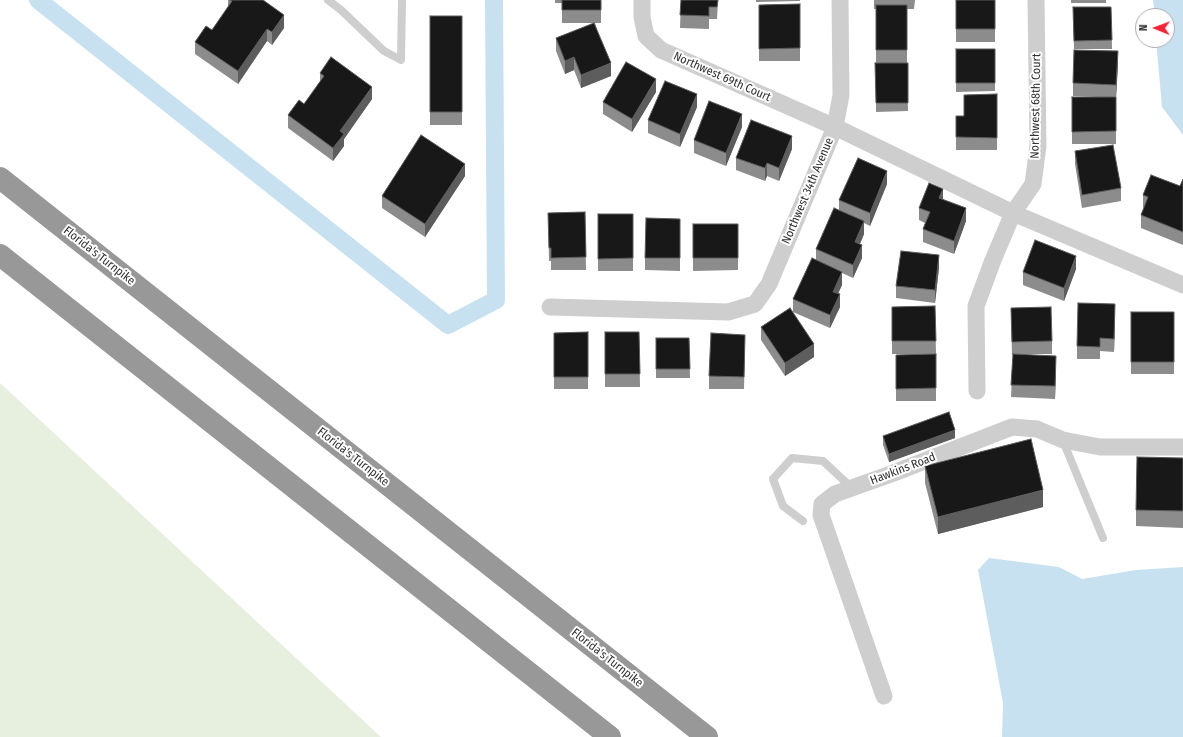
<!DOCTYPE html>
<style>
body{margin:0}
#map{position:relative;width:1183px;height:737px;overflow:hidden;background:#fff;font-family:"Fira Sans Condensed",sans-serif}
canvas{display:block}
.north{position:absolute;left:1135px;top:8px;width:40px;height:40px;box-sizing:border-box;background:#fff;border:1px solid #adadad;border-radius:50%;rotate:271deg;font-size:11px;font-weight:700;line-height:16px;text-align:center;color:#313131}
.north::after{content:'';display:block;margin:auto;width:14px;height:18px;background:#f72434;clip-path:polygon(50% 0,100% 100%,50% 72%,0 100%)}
</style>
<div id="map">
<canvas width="1183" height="737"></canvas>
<div class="north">N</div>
</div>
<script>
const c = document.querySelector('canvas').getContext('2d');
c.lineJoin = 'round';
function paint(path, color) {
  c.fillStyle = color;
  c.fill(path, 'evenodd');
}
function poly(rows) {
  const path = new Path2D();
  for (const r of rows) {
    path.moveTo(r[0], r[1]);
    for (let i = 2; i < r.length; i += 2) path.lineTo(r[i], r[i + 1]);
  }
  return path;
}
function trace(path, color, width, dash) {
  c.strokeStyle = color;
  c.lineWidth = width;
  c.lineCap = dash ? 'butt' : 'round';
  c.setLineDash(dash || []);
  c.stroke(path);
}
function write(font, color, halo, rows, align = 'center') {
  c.font = font + ' "Fira Sans Condensed",sans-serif';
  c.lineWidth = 4;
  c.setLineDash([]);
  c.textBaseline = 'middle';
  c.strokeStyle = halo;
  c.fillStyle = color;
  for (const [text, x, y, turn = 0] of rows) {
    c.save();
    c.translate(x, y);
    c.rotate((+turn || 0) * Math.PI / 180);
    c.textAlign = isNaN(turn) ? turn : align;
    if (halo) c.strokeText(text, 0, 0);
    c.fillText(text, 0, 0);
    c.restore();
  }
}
paint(poly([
 [0,383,381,737,0,737]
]), '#e7efde');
paint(poly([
 [1153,0,1183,0,1183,135,1162,107,1156,40,1167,40,1167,16,1155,16],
 [989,558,1059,567,1082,579,1136,570,1183,567,1183,737,1002,737,1003,703,978,570]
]), '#c8e1f0');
trace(poly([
 [38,0,448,325,496,300,494,0]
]), '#c8e1f0', 18);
trace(poly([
 [328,0,341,10,384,51,401,60,402,0],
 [1063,441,1103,538],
 [803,521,783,506,773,479,792,458,823,461,852,488]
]), '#cecece', 8);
trace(poly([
 [642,0,642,17,646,36,661,50,835,127,1013,213,1183,285],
 [550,307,728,312,755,304,769,284,835,127,841,95,840,0],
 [977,391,976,306,993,260,1013,213,1033,184,1038,146,1036,0],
 [884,696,821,515,822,504,835,494,891,474,1012,427,1037,429,1063,440,1100,447,1183,447]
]), '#cecece', 17);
trace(poly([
 [0,178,707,737],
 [0,255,610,737]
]), '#989898', 22);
paint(poly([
 [228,0,263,0,284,28,272,45,267,41,238,84,195,54,195,42,212,30,228,7],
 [555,0,601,0,601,23,595,23,611,76,581,88,574,70,565,74,556,51,556,38,594,23,562,23,562,3,555,3],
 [681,0,718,0,717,19,709,19,709,29,680,28],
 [756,0,800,0,800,1,756,2],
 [874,0,915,0,914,9,907,9,907,63,908,111,876,112,876,9,874,9],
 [956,0,995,0,995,42,956,42],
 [1071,0,1106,0,1106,3,1071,3],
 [800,4,800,61,759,61,759,5],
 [1073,7,1111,7,1112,49,1074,49],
 [430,16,462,16,462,125,430,125],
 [956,49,995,49,995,91,956,92],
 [1118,64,1116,98,1116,144,1072,144,1072,97,1097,97,1073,96,1073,83],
 [320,73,372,99,344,139,344,146,333,161,288,128,288,115,304,104,320,82],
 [656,92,632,132,603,114,603,102],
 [997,94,997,150,956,150,956,116,964,116],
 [697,107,680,147,648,133,648,120],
 [742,127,726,166,694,153,694,140],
 [792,149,779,181,767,176,765,181,736,170,736,158],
 [1075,151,1121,188,1121,201,1082,208,1075,164],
 [465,176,425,237,382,208,382,196],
 [1183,179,1183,245,1141,228,1141,215,1144,208,1143,207,1143,195,1180,186],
 [887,184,870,226,864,223,864,234,860,244,862,258,853,278,842,273,842,285,838,294,840,307,830,328,793,312,793,299,816,261,816,249,839,211,839,200],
 [943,199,966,221,954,254,923,242,923,229,925,223,919,220,919,208],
 [585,212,586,270,551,270,551,261,549,261,548,213],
 [598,214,633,214,633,271,598,271],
 [693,224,738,224,738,270,693,271],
 [680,232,680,271,645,270,645,258],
 [939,268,935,303,896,298,896,286],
 [1076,269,1064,301,1023,285,1023,272],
 [935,306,936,354,892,354,892,307],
 [1011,308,1052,341,1052,354,1026,354,1056,368,1055,399,1011,397,1013,355,1012,355],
 [1131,312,1174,312,1174,374,1131,374],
 [1115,317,1114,352,1100,351,1100,359,1077,359,1077,346],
 [761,327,814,357,785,376,761,340],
 [588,332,588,389,554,389,554,333],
 [605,332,639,332,640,387,605,387],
 [656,338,689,338,690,378,656,378],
 [745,347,744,389,709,389,709,376],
 [936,354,936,401,896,401,896,355],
 [883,436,955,438,889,462,883,445],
 [1183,458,1183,528,1136,526,1136,510],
 [925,466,1043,507,938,534,925,483]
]), '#8c8c8c');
paint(poly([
 [284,15,284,28,272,45,272,32],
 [267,29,267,41,238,84,238,71],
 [1118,51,1118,64,1116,98,1116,85],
 [574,57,574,70,565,74,565,61],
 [611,63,611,76,581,88,581,75],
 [656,79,656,92,632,132,632,119],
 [372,87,372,99,344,139,344,146,333,161,333,148,340,131],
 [697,94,697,107,680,147,680,134],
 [742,114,742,127,726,166,726,153],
 [792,136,792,149,779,181,779,168],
 [767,163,767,176,765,181,765,168],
 [465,164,465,176,425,237,425,224],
 [887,171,887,184,870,226,870,213],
 [943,189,943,202,939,198],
 [966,208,966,221,954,254,954,241],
 [864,221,864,234,855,255,855,242],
 [862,245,862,258,853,278,853,265],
 [939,255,939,268,935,303,935,290],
 [1076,256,1076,269,1064,301,1064,288],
 [842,272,842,285,833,304,833,292],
 [840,294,840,307,830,328,830,315],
 [1115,304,1115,317,1114,352,1114,339],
 [814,344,814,357,785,376,785,363],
 [1056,356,1056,368,1055,399,1055,386],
 [955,430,955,438,889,462,889,454],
 [1043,490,1043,507,938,534,938,517]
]), '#5d5d5d');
const building = poly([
 [230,0,263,0,284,15,272,32,267,29,238,71,195,42,206,26,212,30,232,1,230,0],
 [562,0,601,0,601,10,562,10,562,0],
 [681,0,718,0,717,7,709,7,709,16,680,15,681,0],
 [956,0,995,0,995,29,956,29,956,0],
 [800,4,800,48,759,49,759,5,800,4],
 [876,5,907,5,907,50,876,50,876,5],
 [1073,7,1111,7,1112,40,1074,41,1073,7],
 [430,16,462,16,462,112,430,112,430,16],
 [594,23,611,63,581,75,574,57,565,61,556,38,594,23],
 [956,49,995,49,995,83,956,83,956,49],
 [1074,50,1118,51,1116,85,1073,83,1074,50],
 [331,57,372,87,340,131,344,134,333,148,288,115,299,100,304,104,324,76,320,73,331,57],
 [626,62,656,79,632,119,603,102,626,62],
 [875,63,908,63,908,103,876,103,875,63],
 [665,81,697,94,680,134,648,120,665,81],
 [997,94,997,138,956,137,956,116,964,116,964,95,997,94],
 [1072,97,1116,97,1116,131,1072,132,1072,97],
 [709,101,742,114,726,153,694,140,709,101],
 [751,120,792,136,779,168,767,163,765,168,736,158,751,120],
 [421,135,465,164,425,224,382,196,421,135],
 [1113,145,1121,188,1082,195,1075,151,1113,145],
 [858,158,887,171,870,213,839,200,858,158],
 [1151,175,1180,186,1183,179,1183,232,1141,215,1148,197,1143,195,1151,175],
 [929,183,943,189,939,198,966,208,954,241,923,229,930,212,919,208,929,183],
 [834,208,864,221,855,242,862,245,853,265,816,249,834,208],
 [585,212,586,257,551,258,551,248,549,248,548,213,585,212],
 [598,214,633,214,633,258,598,259,598,214],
 [646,218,680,219,680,258,645,258,646,218],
 [693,224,738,224,738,258,693,258,693,224],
 [1035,240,1076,256,1064,288,1023,272,1035,240],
 [901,251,939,255,935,290,896,286,901,251],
 [812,258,842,272,833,292,840,294,830,315,793,299,812,258],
 [1078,303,1115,304,1114,339,1100,338,1100,347,1077,346,1078,303],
 [935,306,936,341,892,341,892,307,935,306],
 [1051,307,1052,341,1012,342,1011,308,1051,307],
 [790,308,814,344,785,363,761,327,790,308],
 [1131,312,1174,312,1174,362,1131,362,1131,312],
 [588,332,588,377,554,377,554,333,588,332],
 [605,332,639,332,640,374,605,374,605,332],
 [711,333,745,335,744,377,709,376,711,333],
 [656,338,689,338,690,369,656,369,656,338],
 [936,354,936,388,896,389,896,355,936,354],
 [1013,354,1056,356,1055,386,1011,385,1013,354],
 [949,412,955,430,889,454,883,436,949,412],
 [1031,439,1043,490,938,517,925,466,1031,439],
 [1137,457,1183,458,1183,511,1136,510,1137,457]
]);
paint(building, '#181818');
trace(building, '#5d5d5d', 1);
write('12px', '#313131', '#fff', [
 ["Northwest 69th Court",722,77,24],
 ["Northwest 68th Court",1036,106,-89],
 ["Northwest 34th Avenue",808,191,-67],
 ["Florida's Turnpike",99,256,38],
 ["Florida's Turnpike",353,457,38],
 ["Hawkins Road",903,469,-21],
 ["Florida's Turnpike",607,658,38]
]);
</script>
